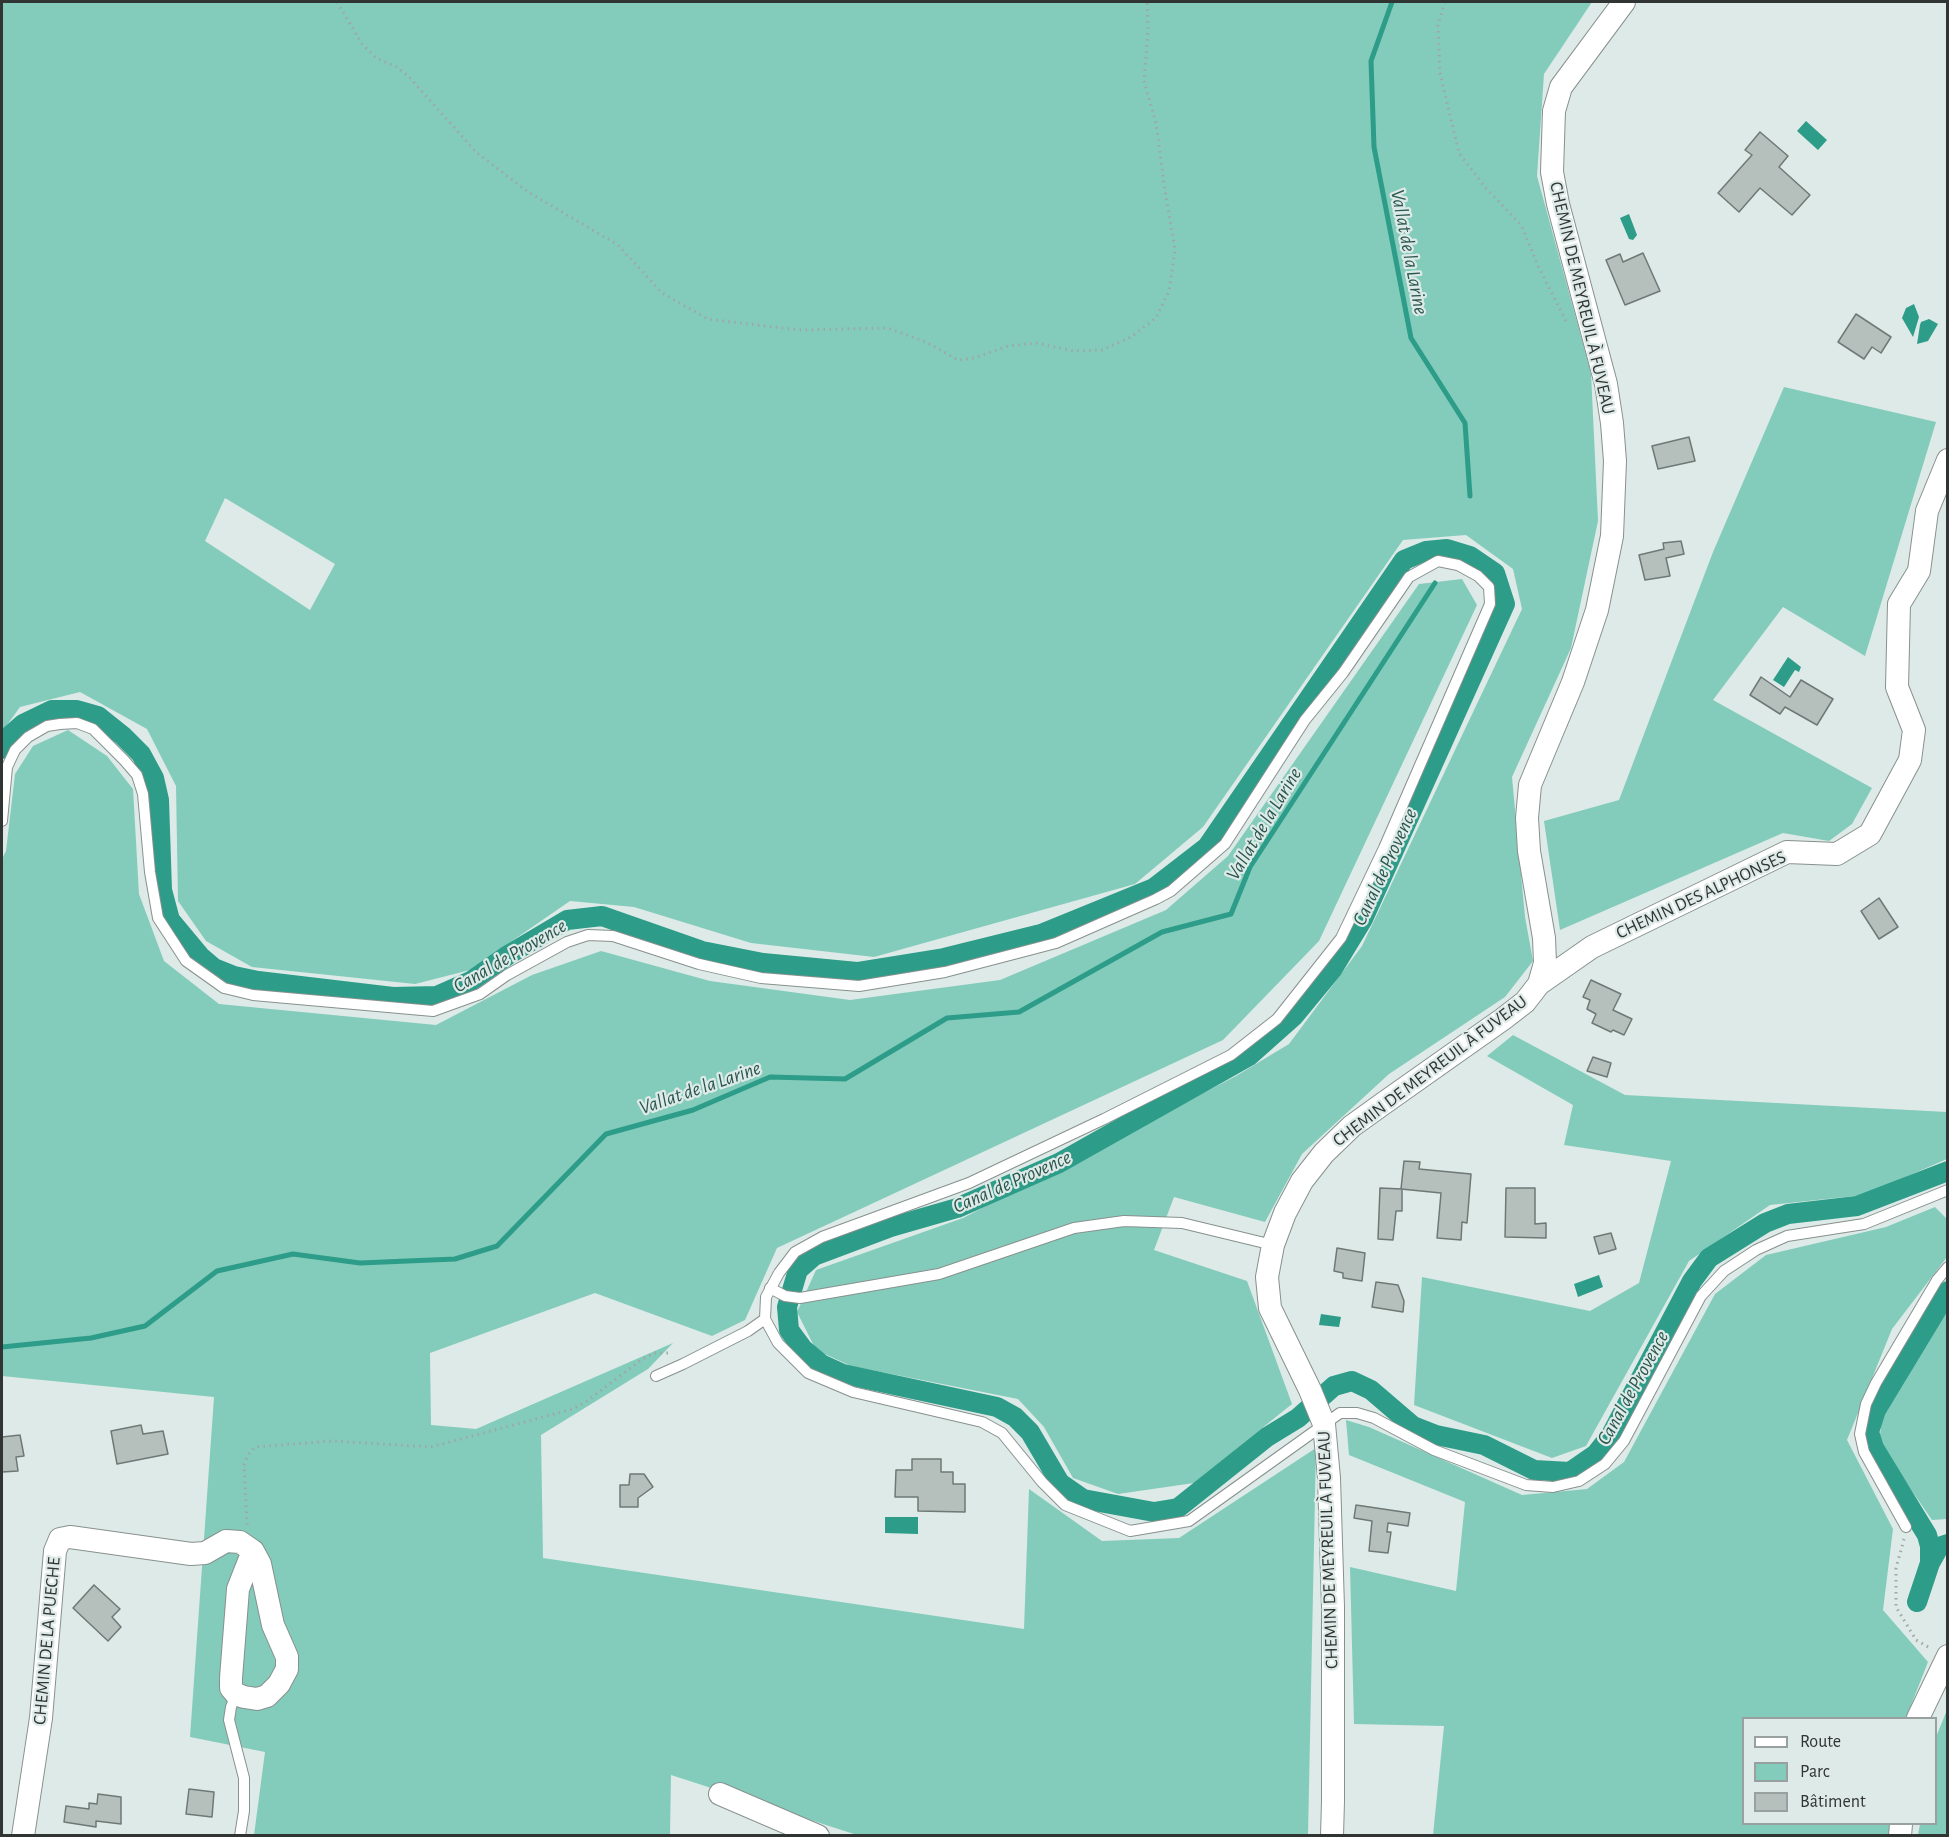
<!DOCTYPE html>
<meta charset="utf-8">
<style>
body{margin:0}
#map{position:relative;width:1949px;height:1837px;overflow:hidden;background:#deeae7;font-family:"Alegreya Sans",sans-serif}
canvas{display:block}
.frame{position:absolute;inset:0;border:3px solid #303433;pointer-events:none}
.legend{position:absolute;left:1742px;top:1717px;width:195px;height:108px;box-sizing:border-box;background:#deeae7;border:2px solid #98a19f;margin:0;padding:8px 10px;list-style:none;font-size:18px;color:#303433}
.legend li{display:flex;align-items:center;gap:12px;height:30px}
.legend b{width:30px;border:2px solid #98a19f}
</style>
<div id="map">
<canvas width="1949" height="1837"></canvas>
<div class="frame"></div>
<ul class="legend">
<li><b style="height:8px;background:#fff"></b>Route</li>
<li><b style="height:16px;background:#83ccbb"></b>Parc</li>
<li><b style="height:16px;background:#b5c0bd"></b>Bâtiment</li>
</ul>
</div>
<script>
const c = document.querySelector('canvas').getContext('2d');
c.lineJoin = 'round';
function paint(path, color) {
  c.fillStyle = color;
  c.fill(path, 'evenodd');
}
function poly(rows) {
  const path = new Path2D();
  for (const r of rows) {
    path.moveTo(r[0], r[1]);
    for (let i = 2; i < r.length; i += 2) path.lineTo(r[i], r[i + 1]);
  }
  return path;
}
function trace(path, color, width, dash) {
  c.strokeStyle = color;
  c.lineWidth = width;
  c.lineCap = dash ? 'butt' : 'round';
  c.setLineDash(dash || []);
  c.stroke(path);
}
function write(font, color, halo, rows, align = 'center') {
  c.font = font + ' "Alegreya Sans",sans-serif';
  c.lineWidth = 4.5;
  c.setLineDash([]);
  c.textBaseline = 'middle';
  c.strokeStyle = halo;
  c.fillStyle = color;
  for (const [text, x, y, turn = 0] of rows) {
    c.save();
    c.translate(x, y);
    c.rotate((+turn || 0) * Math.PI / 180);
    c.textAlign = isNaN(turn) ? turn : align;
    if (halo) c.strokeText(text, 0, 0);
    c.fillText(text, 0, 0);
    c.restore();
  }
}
paint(poly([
 [2,2,1592,2,1544,74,1537,176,1591,373,1598,521,1571,648,1512,777,1525,917,1533,961,1505,997,1389,1074,1302,1154,1265,1222,1174,1197,1154,1250,1247,1281,1292,1404,1194,1483,1118,1494,1073,1478,1044,1427,1018,1399,851,1366,816,1350,797,1312,816,1270,963,1218,1236,1076,1289,1044,1362,946,1522,609,1513,569,1466,535,1403,540,1203,827,1135,884,874,957,751,943,634,907,570,901,470,970,415,984,252,967,206,941,178,901,176,786,147,729,80,692,20,707,2,732],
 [225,498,335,564,310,610,205,541],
 [1784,387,1936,422,1865,656,1783,607,1713,700,1872,788,1852,824,1829,841,1783,833,1560,930,1544,821,1619,800,1713,552],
 [1462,579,1477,605,1319,941,1223,1040,777,1248,745,1320,712,1336,595,1293,430,1353,431,1425,476,1429,673,1343,648,1369,541,1435,543,1558,1024,1629,1029,1489,1102,1541,1179,1538,1316,1448,1308,1835,857,1835,671,1775,670,1835,254,1835,265,1752,190,1737,214,1397,2,1376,2,859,6,851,15,774,33,746,68,730,107,756,133,789,139,894,164,961,219,1004,436,1025,532,975,601,951,710,981,850,1000,1000,980,1166,910,1228,856,1419,584],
 [1513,1035,1625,1095,1947,1112,1947,1159,1864,1195,1770,1205,1689,1261,1586,1446,1552,1458,1414,1405,1422,1277,1590,1311,1639,1283,1671,1161,1564,1145,1573,1105,1487,1056],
 [1935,1207,1947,1219,1947,1257,1892,1329,1847,1440,1893,1529,1883,1610,1928,1662,1906,1718,1744,1718,1744,1824,1890,1824,1889,1835,1433,1835,1444,1726,1354,1724,1350,1567,1456,1591,1465,1502,1349,1455,1346,1420,1369,1427,1522,1495,1587,1489,1624,1462,1715,1294,1766,1255,1886,1227],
 [1947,1311,1947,1519,1932,1520,1879,1443,1883,1410],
 [1947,1710,1947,1835,1918,1835,1920,1824,1936,1824,1936,1737]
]), '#83ccbb');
paint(poly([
 [1806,121,1827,140,1818,150,1797,131],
 [1629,214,1637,235,1633,240,1629,239,1620,218],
 [1914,304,1919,317,1913,337,1902,318,1906,308],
 [1929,319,1938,324,1928,341,1917,344,1920,325,1921,322],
 [1788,657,1801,667,1799,672,1795,670,1784,687,1773,680],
 [1599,1275,1603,1287,1578,1297,1574,1284],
 [1321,1314,1341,1317,1339,1327,1319,1325],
 [885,1517,918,1517,918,1534,885,1533]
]), '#2d9c88');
trace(poly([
 [1392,2,1371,61,1374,147,1411,338,1465,423,1470,496],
 [2,1347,91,1338,145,1326,217,1271,293,1254,360,1263,455,1259,497,1246,606,1134,693,1110,770,1077,845,1079,947,1018,1019,1012,1162,932,1231,914,1250,867,1435,583]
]), '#2d9c88', 5);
trace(poly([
 [2,749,7,738,23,724,52,710,77,710,98,716,123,736,141,754,154,778,159,800,162,890,170,920,200,956,214,968,234,976,258,981,393,997,437,996,471,981,508,955,567,920,602,916,702,951,763,963,857,972,944,958,1041,934,1154,888,1207,847,1404,560,1426,551,1447,549,1470,556,1495,573,1505,604,1363,919,1332,970,1294,1016,1249,1056,1059,1163,957,1208,891,1227,814,1256,798,1270,787,1307,789,1330,803,1349,821,1364,843,1374,997,1407,1015,1417,1030,1432,1060,1483,1083,1499,1154,1512,1178,1508,1267,1437,1298,1418,1334,1386,1352,1381,1371,1390,1413,1426,1436,1435,1484,1445,1534,1470,1570,1472,1596,1454,1611,1435,1692,1281,1709,1258,1765,1223,1788,1214,1857,1206,1948,1171],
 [1930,1563,1930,1546,1927,1535,1874,1448,1869,1432,1876,1410,1948,1291],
 [1917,1602,1930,1563,1939,1547,1948,1544]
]), '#2d9c88', 20);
const building = poly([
 [1760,132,1788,156,1779,167,1810,195,1792,215,1760,188,1739,212,1718,193,1752,155,1745,150,1760,132],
 [1643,253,1660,291,1625,305,1606,260,1620,254,1623,262,1643,253],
 [1856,314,1891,337,1881,353,1872,347,1864,359,1838,342,1856,314],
 [1689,437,1695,461,1658,469,1652,446,1689,437],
 [1681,541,1684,554,1666,558,1670,576,1645,580,1639,555,1664,549,1663,543,1681,541],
 [1761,677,1790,697,1801,680,1833,699,1817,725,1785,707,1780,714,1750,695,1761,677],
 [1879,898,1898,927,1879,939,1861,911,1879,898],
 [1591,980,1621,994,1613,1010,1632,1019,1624,1035,1613,1030,1611,1032,1592,1023,1596,1014,1587,1009,1590,1000,1583,997,1591,980],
 [1593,1057,1611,1063,1607,1077,1587,1071,1593,1057],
 [1404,1161,1420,1162,1419,1169,1471,1174,1467,1223,1462,1222,1461,1240,1437,1238,1441,1193,1401,1189,1404,1161],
 [1380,1188,1402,1189,1402,1211,1396,1211,1393,1240,1378,1239,1380,1188],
 [1506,1188,1535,1188,1535,1224,1546,1223,1546,1238,1505,1237,1506,1188],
 [1611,1233,1616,1249,1599,1254,1594,1237,1611,1233],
 [1337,1248,1365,1253,1362,1281,1343,1278,1343,1273,1334,1271,1337,1248],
 [1376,1282,1398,1285,1404,1301,1403,1312,1372,1307,1376,1282],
 [141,1425,143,1434,163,1431,168,1454,117,1464,111,1431,141,1425],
 [20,1435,24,1456,16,1457,18,1471,2,1472,2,1437,20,1435],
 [912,1459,941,1459,941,1472,953,1472,953,1484,965,1484,965,1512,918,1511,918,1497,895,1497,896,1470,912,1470,912,1459],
 [630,1474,644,1474,653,1487,638,1498,638,1507,620,1507,620,1485,629,1485,630,1474],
 [1356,1505,1410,1513,1408,1526,1388,1523,1387,1532,1391,1532,1388,1553,1369,1551,1372,1521,1354,1518,1356,1505],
 [94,1585,120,1609,112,1617,121,1627,108,1641,73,1608,94,1585],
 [189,1789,214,1792,212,1817,186,1814,189,1789],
 [98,1794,121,1797,121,1824,96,1821,96,1827,64,1822,66,1806,89,1809,89,1803,97,1804,98,1794]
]);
paint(building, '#b5c0bd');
trace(building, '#6e7976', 1.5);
const service = poly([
 [2,821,7,767,15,750,28,737,47,726,60,724,77,723,93,729,124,760,137,775,143,794,150,872,158,918,186,961,224,988,253,995,433,1011,480,994,507,975,567,942,588,935,613,936,699,964,761,978,859,986,945,972,1056,943,1156,899,1171,891,1225,844,1305,720,1343,673,1409,577,1438,561,1458,565,1478,576,1489,587,1490,604,1384,848,1341,938,1277,1019,1231,1055,1104,1119,969,1183,822,1237,795,1252,779,1273,766,1297,765,1319,778,1343,808,1373,853,1392,982,1422,1002,1433,1042,1482,1065,1505,1130,1531,1189,1521,1340,1413,1357,1413,1374,1418,1434,1450,1526,1485,1553,1487,1579,1481,1605,1464,1624,1441,1701,1296,1724,1271,1756,1250,1787,1236,1864,1224,1948,1190],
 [770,1288,785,1296,800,1298,939,1274,1074,1228,1124,1221,1182,1223,1273,1245],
 [656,1376,683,1364,748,1331,765,1319],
 [1906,1527,1864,1452,1860,1434,1866,1404,1876,1383,1937,1280,1948,1267],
 [236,1694,231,1707,229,1720,244,1778,244,1811,240,1836]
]);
const minor = poly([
 [1539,984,1592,947,1787,852,1837,854,1870,834,1910,760,1914,730,1897,687,1899,604,1919,571,1927,511,1948,460],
 [1918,1718,1948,1656],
 [720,1794,818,1836],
 [23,1836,41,1718,55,1551,60,1539,70,1537,191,1554,205,1553,226,1541,240,1542,253,1551,260,1564,273,1625,287,1657,287,1669,279,1684,267,1696,257,1699,244,1697,236,1694,231,1688,231,1678,238,1589,253,1551],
 [1332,1836,1333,1801,1333,1607,1329,1478,1324,1424,1310,1390,1270,1308,1267,1277,1273,1245,1285,1213,1302,1181,1324,1153,1352,1126,1384,1103,1503,1019,1525,1002,1539,984,1545,963,1544,938,1529,851,1527,818,1530,785,1573,682,1597,610,1612,536,1615,461,1612,423,1606,384,1558,204,1552,172,1554,111,1561,87,1624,2],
 [1900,1836,1901,1824]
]);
trace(service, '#87918e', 12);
trace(minor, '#87918e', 24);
trace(poly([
 [337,2,362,44,376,58,397,67,410,78,476,152,528,192,618,245,662,293,708,319,799,330,888,328,926,342,958,360,974,358,1008,346,1036,343,1074,351,1102,350,1131,337,1156,318,1169,291,1175,250,1165,191,1156,123,1144,81,1148,31,1147,2],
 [1445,2,1438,25,1440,73,1459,153,1484,186,1521,225,1540,270,1567,323],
 [247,1525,244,1465,248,1455,255,1447,332,1441,431,1447,573,1409,587,1401,641,1360,654,1353,671,1353],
 [1904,1539,1896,1568,1896,1607,1916,1640,1930,1648]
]), '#9ea7a5', 3, [1.5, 4.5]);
trace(service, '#fff', 10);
trace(minor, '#fff', 22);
write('18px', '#303433', '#deeae7', [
 ["CHEMIN DE MEYREUIL À FUVEAU",1582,298,77],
 ["CHEMIN DES ALPHONSES",1701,895,-25],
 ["CHEMIN DE MEYREUIL À FUVEAU",1430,1071,-37],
 ["CHEMIN DE MEYREUIL À FUVEAU",1328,1550,-92],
 ["CHEMIN DE LA PUECHE",47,1641,-85]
]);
write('italic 20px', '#29564d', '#deeae7', [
 ["Vallat de la Larine",1409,252,79],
 ["Vallat de la Larine",1264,824,-59],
 ["Canal de Provence",1385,867,-65],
 ["Canal de Provence",510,956,-30],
 ["Vallat de la Larine",700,1088,-19],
 ["Canal de Provence",1012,1182,-24],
 ["Canal de Provence",1633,1388,-61]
]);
</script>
